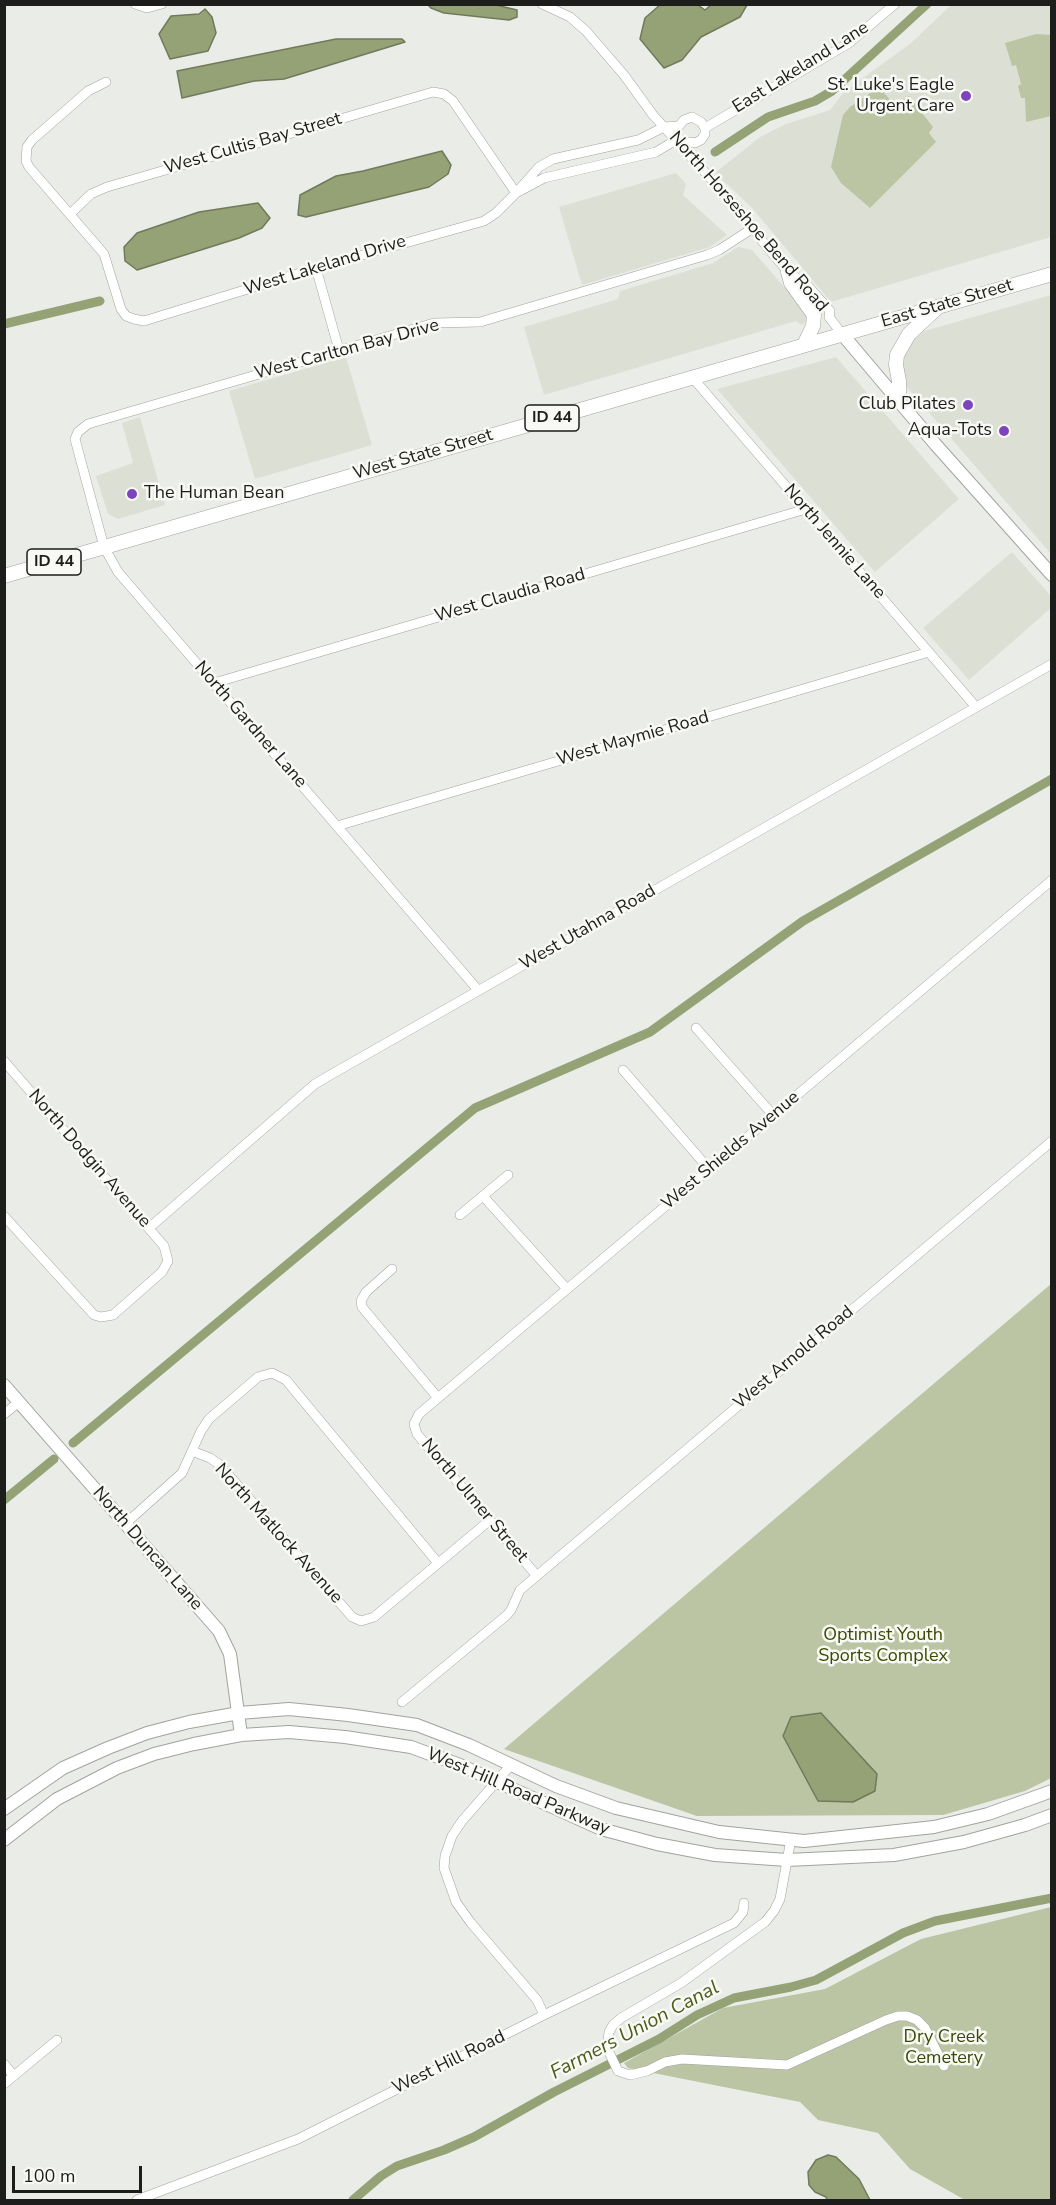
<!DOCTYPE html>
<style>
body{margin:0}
#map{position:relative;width:1056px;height:2205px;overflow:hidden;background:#eaece7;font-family:"Nunito Sans",sans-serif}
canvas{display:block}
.frame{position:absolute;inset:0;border:6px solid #1d1d1c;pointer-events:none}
.scale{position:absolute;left:12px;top:2166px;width:130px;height:27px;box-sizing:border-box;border:3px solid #1d1d1c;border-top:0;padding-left:8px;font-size:18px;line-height:21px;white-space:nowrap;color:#1d1d1c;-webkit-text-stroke:4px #f8f9f5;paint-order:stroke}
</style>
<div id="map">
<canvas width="1056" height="2205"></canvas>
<div class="frame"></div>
<div class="scale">100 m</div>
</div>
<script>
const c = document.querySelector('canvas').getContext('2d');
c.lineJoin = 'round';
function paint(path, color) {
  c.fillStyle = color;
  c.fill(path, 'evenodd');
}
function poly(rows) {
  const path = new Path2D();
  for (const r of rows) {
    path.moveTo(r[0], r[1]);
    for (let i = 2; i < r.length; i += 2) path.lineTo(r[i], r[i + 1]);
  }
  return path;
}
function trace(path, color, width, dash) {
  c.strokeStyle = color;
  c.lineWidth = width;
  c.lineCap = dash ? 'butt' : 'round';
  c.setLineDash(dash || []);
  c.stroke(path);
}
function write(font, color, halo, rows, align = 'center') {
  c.font = font + ' "Nunito Sans",sans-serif';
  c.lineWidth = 5;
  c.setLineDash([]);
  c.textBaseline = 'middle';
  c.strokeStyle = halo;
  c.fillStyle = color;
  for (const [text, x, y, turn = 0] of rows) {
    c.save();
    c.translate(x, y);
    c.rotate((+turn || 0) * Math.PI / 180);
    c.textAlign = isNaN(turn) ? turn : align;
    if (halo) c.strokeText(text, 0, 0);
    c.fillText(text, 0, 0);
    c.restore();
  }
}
paint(poly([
 [951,5,1051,5,1051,237,831,302,752,208,715,173,760,137,786,124,830,110,844,92,911,43],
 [676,173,686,184,683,195,727,235,710,247,582,285,559,207],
 [738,247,752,250,806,312,807,321,801,325,796,321,544,395,524,327,618,299,620,291,713,263],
 [1051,295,1051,554,905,385,900,366,908,345,924,331],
 [346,357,372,445,255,479,229,391],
 [836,357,959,499,875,572,717,389],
 [140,417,165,505,118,519,108,514,96,476,133,463,122,423],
 [1012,552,1051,596,1051,608,969,680,923,628]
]), '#dce0d4');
paint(poly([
 [1036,34,1051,35,1051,116,1026,122,1025,98,1021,98,1018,86,1021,84,1016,65,1012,66,1005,43],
 [877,88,880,88,895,106,909,96,933,127,929,133,936,142,870,208,841,183,831,167,843,115,850,107],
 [1051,1284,1051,1778,1025,1791,943,1815,697,1816,504,1749],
 [1051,1907,1051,2200,965,2200,910,2169,878,2133,818,2120,800,2102,628,2068,624,2063,723,2008,825,1989,921,1939]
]), '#bbc5a4');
const water = poly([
 [661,4,698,5,705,10,711,5,747,5,740,17,701,37,682,60,664,68,640,39,645,18,661,4],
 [428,5,496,5,517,10,517,17,509,20,444,13,431,8,428,5],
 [205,9,212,17,216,33,208,51,170,59,159,34,171,16,199,14,205,9],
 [336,39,402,39,405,42,284,79,254,81,182,98,177,71,336,39],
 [442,151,451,165,448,174,429,187,306,217,298,215,300,195,336,176,363,171,442,151],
 [258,203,270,218,262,228,239,238,137,270,125,261,124,247,137,233,199,212,258,203],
 [821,1713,877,1774,875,1791,853,1802,818,1801,783,1736,791,1717,821,1713],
 [828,2155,836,2157,859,2179,870,2200,827,2200,826,2197,815,2192,809,2185,808,2172,816,2160,828,2155]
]);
paint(water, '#94a276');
trace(water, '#707a5b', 1.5);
trace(poly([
 [715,152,768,117,815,101,832,91,927,4],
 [4,324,100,301],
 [73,1443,475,1108,650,1032,803,921,1052,779],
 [4,1500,54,1459],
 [353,2200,381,2176,397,2166,444,2150,474,2137,554,2092,659,2039,697,2015,734,1998,791,1987,816,1980,903,1933,935,1921,1052,1898]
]), '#94a276', 9);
const street = poly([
 [135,4,147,8,162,4],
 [542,4,570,17,586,31,624,75,653,115,742,213,763,242,788,272,808,286,830,311,829,317,842,334],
 [692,117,701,122,705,128,705,134,701,140,695,143,676,140,656,152,544,178,516,193,539,167,553,159,638,140,664,127,679,126,684,120,692,117],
 [705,128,849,43,895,4],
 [70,214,91,194,107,187,433,92,444,94,453,101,516,193,496,213,484,221,316,268,144,321,134,319,126,316,121,309,104,254,29,167,26,161,27,147,32,140,88,91,106,82],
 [316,268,339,350],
 [692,377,976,707],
 [214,683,806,509],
 [337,826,929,652],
 [478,990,118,572,104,547,75,439,78,432,88,424,434,323,480,322,707,255,719,250,753,228],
 [696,1028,773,1115],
 [4,1061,164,1246,168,1261,162,1272,113,1315,101,1317,94,1315,4,1216],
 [623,1070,709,1169],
 [483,1196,567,1289],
 [460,1215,508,1175],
 [149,1228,315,1084,332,1074,1052,664],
 [392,1269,366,1292,361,1301,362,1307,438,1398],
 [4,1414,19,1402],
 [192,1451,210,1458,220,1465,352,1617,361,1621,374,1617,490,1520],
 [125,1524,182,1473,201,1431,209,1419,258,1377,272,1373,286,1380,438,1563],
 [537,1576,417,1434,414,1424,419,1414,1052,880],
 [402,1702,507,1615,511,1610,520,1590,1052,1141],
 [510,1766,462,1821,452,1836,445,1856,444,1868,456,1902,471,1923,537,2000,544,2015],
 [791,1839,780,1899,774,1911,765,1922,681,1983,621,2018,613,2025,609,2032,607,2048,618,2071,630,2075,647,2071,665,2062,682,2059,787,2065,886,2020,898,2016,907,2016,917,2020,925,2028,944,2066],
 [4,2064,14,2076],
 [4,2084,57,2040],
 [137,2200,298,2139,544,2015,734,1923,743,1912,744,1903]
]);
const secondary = poly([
 [842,334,936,445,1052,575],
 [4,1385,219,1631,230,1654,241,1735],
 [4,1809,63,1768,108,1748,147,1733,189,1722,239,1713,289,1709,348,1715,417,1725,469,1745,556,1786,616,1808,719,1832,804,1841,934,1827,988,1814,1052,1791],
 [4,1840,57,1799,117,1768,154,1754,194,1744,241,1735,289,1732,345,1737,411,1747,460,1765,601,1829,657,1844,715,1855,787,1860,894,1855,964,1842,1025,1825,1052,1815]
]);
const primary = poly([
 [788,272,791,283,814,315,813,326,804,345],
 [899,400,899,381,896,365,897,355,909,334,937,308],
 [4,576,1052,274]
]);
trace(street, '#a2a39f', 10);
trace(secondary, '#a2a39f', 14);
trace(primary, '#a2a39f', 15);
trace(street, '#fff', 9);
trace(secondary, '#fff', 12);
trace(primary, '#fff', 14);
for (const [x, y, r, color] of [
 [966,96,6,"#7d45bc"],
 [968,405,6,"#7d45bc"],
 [1004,431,6,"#7d45bc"],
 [132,494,6,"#7d45bc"]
]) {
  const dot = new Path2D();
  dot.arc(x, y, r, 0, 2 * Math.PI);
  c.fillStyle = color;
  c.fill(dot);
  trace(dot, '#f8f9f5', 2);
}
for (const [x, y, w] of [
 [552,418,54],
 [54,562,54]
]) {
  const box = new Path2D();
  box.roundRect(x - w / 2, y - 13, w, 26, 4.5);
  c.fillStyle = '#f8f9f5';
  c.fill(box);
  trace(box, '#1d1d1c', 1.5);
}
write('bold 16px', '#1d1d1c', null, [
 ["ID 44",552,418],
 ["ID 44",54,562]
]);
write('18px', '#1d1d1c', '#f8f9f5', [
 ["East Lakeland Lane",801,68,-32],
 ["West Cultis Bay Street",253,144,-16],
 ["North Horseshoe Bend Road",748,222,49],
 ["West Lakeland Drive",325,266,-17],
 ["East State Street",947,304,-16],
 ["West Carlton Bay Drive",347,350,-15],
 ["West State Street",423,455,-16],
 ["North Jennie Lane",834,542,49],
 ["West Claudia Road",510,596,-16],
 ["North Gardner Lane",250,725,49],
 ["West Maymie Road",633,739,-16],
 ["West Utahna Road",588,928,-30],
 ["West Shields Avenue",731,1151,-40],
 ["North Dodgin Avenue",89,1159,49],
 ["West Arnold Road",794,1358,-40],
 ["North Ulmer Street",474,1501,50],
 ["North Matlock Avenue",278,1534,48],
 ["North Duncan Lane",147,1549,49],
 ["West Hill Road Parkway",518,1792,23],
 ["West Hill Road",449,2063,-26]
]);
write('18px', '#1d1d1c', '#f8f9f5', [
 ["St. Luke's Eagle",954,86],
 ["Urgent Care",954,107],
 ["Club Pilates",956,405],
 ["Aqua-Tots",992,431],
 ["The Human Bean",144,494,"left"]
], 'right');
write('18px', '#3a4a00', '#f8f9f5', [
 ["Optimist Youth",883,1636],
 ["Sports Complex",883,1657],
 ["Dry Creek",944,2038],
 ["Cemetery",944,2059]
]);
write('italic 20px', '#4d5d19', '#f8f9f5', [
 ["Farmers Union Canal",635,2031,-28]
]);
</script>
